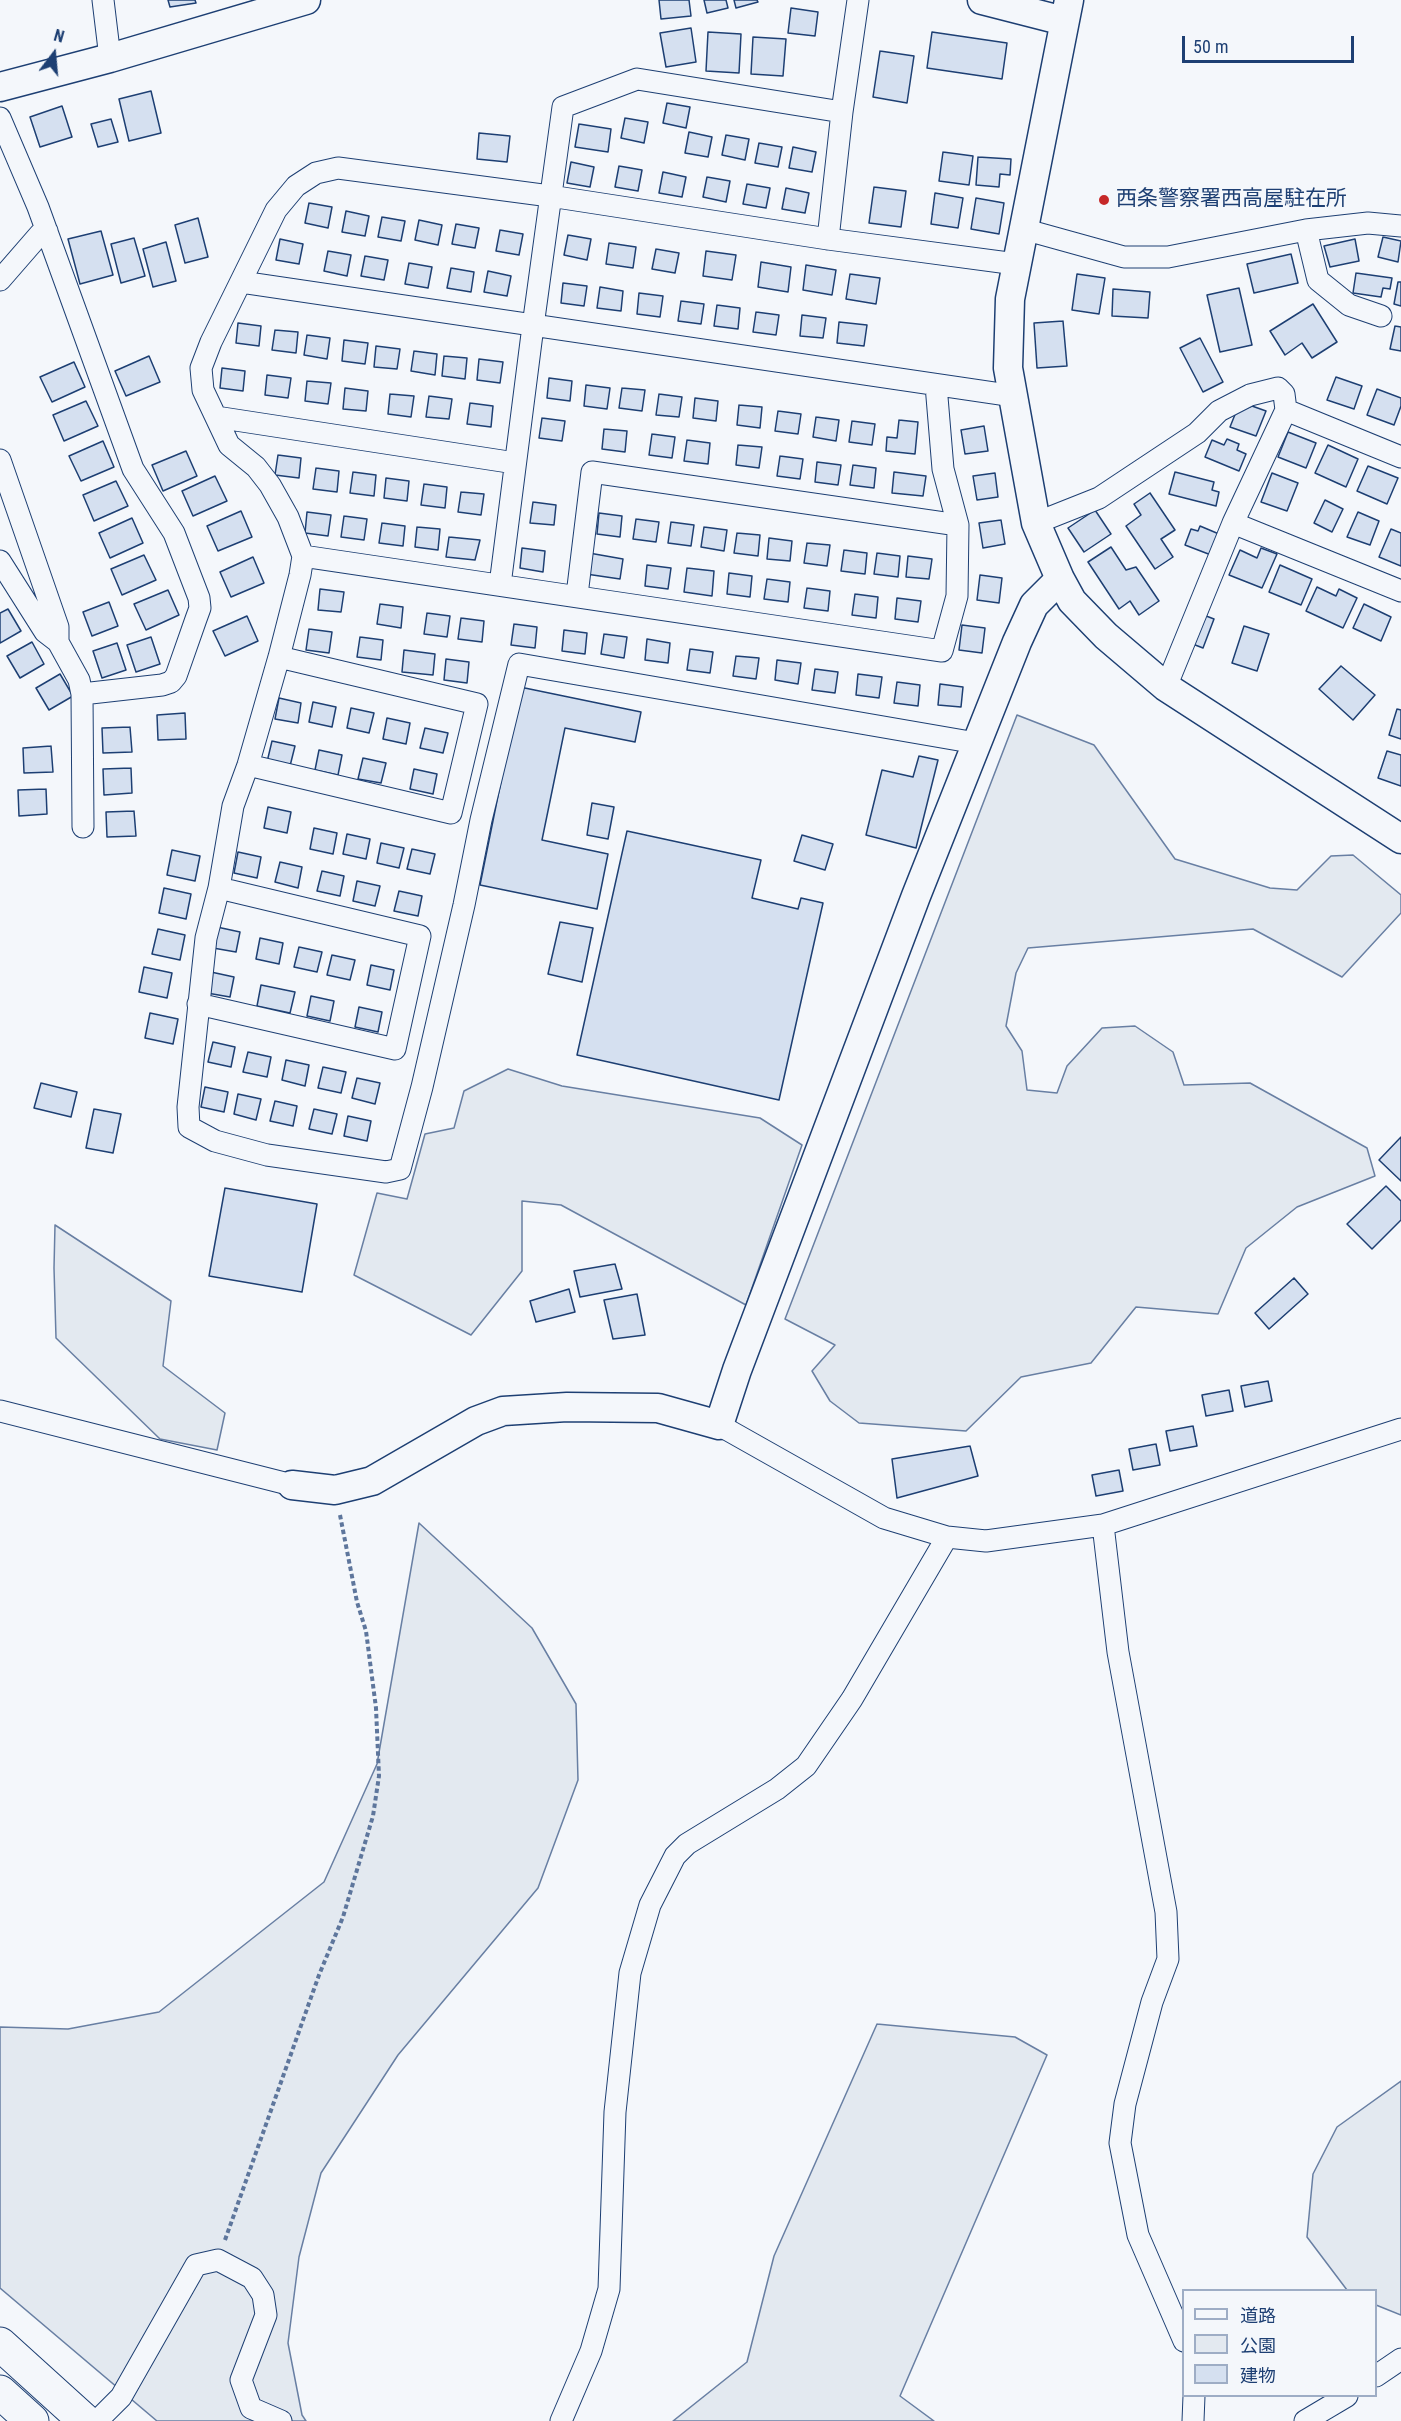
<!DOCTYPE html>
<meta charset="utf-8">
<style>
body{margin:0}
#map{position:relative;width:1401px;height:2421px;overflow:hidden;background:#f4f7fb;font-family:"Roboto Condensed","Noto Sans JP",sans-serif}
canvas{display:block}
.legend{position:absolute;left:1182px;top:2289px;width:195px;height:108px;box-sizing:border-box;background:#f4f7fb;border:2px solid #9eadc5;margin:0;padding:8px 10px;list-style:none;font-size:18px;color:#1d3f73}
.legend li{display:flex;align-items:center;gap:12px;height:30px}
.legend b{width:30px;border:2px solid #9eadc5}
.north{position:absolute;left:24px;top:24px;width:60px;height:60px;-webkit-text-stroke:4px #f4f7fb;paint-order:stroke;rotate:16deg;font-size:16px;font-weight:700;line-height:24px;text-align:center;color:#1d3f73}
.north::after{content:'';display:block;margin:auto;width:21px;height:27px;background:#1d3f73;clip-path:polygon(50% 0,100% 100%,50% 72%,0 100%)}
.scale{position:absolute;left:1182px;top:36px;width:172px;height:27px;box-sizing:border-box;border:3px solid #1d3f73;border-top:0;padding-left:8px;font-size:18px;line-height:21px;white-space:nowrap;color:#1d3f73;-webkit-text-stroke:4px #f4f7fb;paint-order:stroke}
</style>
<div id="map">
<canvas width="1401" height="2421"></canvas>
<ul class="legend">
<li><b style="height:8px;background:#f4f7fb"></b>道路</li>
<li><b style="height:16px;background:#e3e9f0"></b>公園</li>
<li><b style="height:16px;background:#d5e0f0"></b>建物</li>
</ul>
<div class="north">N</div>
<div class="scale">50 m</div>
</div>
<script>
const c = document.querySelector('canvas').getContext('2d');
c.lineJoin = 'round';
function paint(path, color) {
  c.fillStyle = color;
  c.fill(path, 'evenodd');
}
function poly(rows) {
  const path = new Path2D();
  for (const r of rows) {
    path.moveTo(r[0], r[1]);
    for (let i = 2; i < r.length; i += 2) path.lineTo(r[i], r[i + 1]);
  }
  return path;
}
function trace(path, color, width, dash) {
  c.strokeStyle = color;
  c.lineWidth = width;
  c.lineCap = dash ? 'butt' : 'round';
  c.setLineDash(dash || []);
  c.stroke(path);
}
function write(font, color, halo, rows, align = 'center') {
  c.font = font + ' "Roboto Condensed","Noto Sans JP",sans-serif';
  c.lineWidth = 4.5;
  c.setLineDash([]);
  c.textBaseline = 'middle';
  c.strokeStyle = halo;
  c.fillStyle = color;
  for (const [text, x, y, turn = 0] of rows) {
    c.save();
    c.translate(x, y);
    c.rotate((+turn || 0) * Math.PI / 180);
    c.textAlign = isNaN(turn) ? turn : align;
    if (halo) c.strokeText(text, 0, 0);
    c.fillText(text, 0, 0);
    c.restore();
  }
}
const green = poly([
 [1017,715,1094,745,1175,859,1270,888,1297,890,1331,856,1353,855,1401,895,1401,913,1342,977,1253,929,1028,948,1016,973,1006,1026,1022,1051,1027,1090,1057,1093,1067,1066,1102,1028,1135,1026,1173,1052,1184,1085,1250,1083,1367,1148,1375,1176,1297,1207,1246,1248,1218,1314,1136,1307,1091,1363,1021,1377,966,1431,859,1423,830,1401,812,1371,835,1345,785,1319,1017,715],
 [508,1069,562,1086,760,1118,802,1145,746,1305,561,1205,522,1201,522,1271,471,1335,354,1275,377,1193,407,1199,425,1134,454,1128,464,1091,508,1069],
 [55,1225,171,1301,163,1366,225,1413,217,1450,160,1439,56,1338,54,1268,55,1225],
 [419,1523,532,1628,576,1704,578,1780,538,1888,398,2055,321,2173,299,2257,288,2343,302,2415,306,2421,157,2421,0,2288,0,2027,68,2029,159,2012,324,1882,377,1764,419,1523],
 [877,2024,1015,2037,1047,2055,900,2396,934,2421,673,2421,747,2362,774,2256,877,2024],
 [1401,2081,1401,2315,1376,2305,1376,2290,1347,2290,1307,2237,1313,2174,1337,2127,1401,2081]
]);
paint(green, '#e3e9f0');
trace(green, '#687fa3', 1.5);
const building = poly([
 [168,0,195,0,196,3,170,7,168,0],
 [659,0,689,0,691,16,661,19,659,0],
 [704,0,726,0,728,8,707,13,704,0],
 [734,0,757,0,758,2,736,8,734,0],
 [791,8,818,12,815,36,788,33,791,8],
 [691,28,696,62,666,67,660,33,691,28],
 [708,32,741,34,739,73,706,71,708,32],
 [932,32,1007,43,1002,79,927,68,932,32],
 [753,37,786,39,783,76,751,74,753,37],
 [880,51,914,56,907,103,873,97,880,51],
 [151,91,161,133,129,141,119,99,151,91],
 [667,103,690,107,686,128,663,123,667,103],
 [62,106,72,137,40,147,30,117,62,106],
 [625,118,648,122,644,143,621,138,625,118],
 [111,119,118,142,98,147,91,124,111,119],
 [579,124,611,129,608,152,575,147,579,124],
 [689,132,712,137,708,157,685,153,689,132],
 [479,133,510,136,507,162,477,159,479,133],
 [726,135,749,139,745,160,722,155,726,135],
 [759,143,782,147,778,167,755,163,759,143],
 [793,147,816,152,812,172,789,168,793,147],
 [943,152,973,156,969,185,939,181,943,152],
 [978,157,1011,159,1010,175,1000,174,999,187,976,185,978,157],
 [571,162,594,167,590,187,567,183,571,162],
 [619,166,642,170,638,191,615,187,619,166],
 [663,172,686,177,682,197,659,193,663,172],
 [707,177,730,181,726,202,703,197,707,177],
 [747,184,770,188,766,208,743,204,747,184],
 [874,187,906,191,901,227,869,223,874,187],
 [786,188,809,193,805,213,782,209,786,188],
 [935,193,963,198,958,228,931,224,935,193],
 [976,198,1004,203,999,234,971,229,976,198],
 [309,203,332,207,328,228,305,223,309,203],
 [346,211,369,216,365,236,342,232,346,211],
 [382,217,405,221,401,241,378,237,382,217],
 [198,218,208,257,185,263,175,225,198,218],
 [419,220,442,225,438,245,415,240,419,220],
 [456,224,479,228,475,248,452,244,456,224],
 [500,230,523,234,519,255,496,251,500,230],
 [101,231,113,275,80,284,68,239,101,231],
 [568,235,591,239,587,260,564,255,568,235],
 [1383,237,1401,241,1398,262,1378,257,1383,237],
 [134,238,145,276,121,283,111,244,134,238],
 [280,239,303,244,299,264,276,260,280,239],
 [1355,239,1359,261,1330,267,1324,246,1355,239],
 [166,242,176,281,153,287,143,249,166,242],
 [609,243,636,247,633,268,606,264,609,243],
 [656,249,679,253,675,273,652,269,656,249],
 [328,251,351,255,347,276,324,271,328,251],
 [706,251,736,255,732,280,703,276,706,251],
 [1291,254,1298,283,1254,293,1247,264,1291,254],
 [365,256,388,260,384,280,361,276,365,256],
 [761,262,791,267,788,292,758,287,761,262],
 [409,263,432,267,428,288,405,284,409,263],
 [806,265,836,270,832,295,803,290,806,265],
 [451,268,474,272,471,292,447,288,451,268],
 [488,271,511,276,507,296,484,292,488,271],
 [1356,273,1392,278,1390,289,1383,288,1381,297,1353,293,1356,273],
 [850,274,880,278,876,304,846,299,850,274],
 [1077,274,1105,278,1099,314,1072,310,1077,274],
 [1398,282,1401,282,1401,306,1394,304,1398,282],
 [563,283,587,286,584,306,561,303,563,283],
 [600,287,623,291,621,311,597,308,600,287],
 [1239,288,1252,345,1220,352,1207,295,1239,288],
 [1113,289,1150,292,1148,318,1112,316,1113,289],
 [639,293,663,296,660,317,637,314,639,293],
 [681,301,704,304,701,324,678,321,681,301],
 [1313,304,1337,342,1312,358,1302,343,1285,355,1270,331,1313,304],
 [717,305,740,308,738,329,714,326,717,305],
 [756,312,779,315,776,335,753,332,756,312],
 [802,315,826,318,823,338,800,336,802,315],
 [1063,321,1067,366,1037,368,1034,323,1063,321],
 [839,322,867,325,864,346,837,343,839,322],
 [238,323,261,326,259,346,236,343,238,323],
 [1395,326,1401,327,1401,351,1390,349,1395,326],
 [275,330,298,332,296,353,272,350,275,330],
 [307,335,330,338,327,359,304,355,307,335],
 [1200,338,1223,382,1203,392,1180,348,1200,338],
 [344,340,368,343,365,364,342,361,344,340],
 [376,346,400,349,397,369,374,367,376,346],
 [414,351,437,354,435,375,411,371,414,351],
 [149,356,160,382,126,396,115,371,149,356],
 [444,356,467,358,465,379,442,376,444,356],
 [479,359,503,362,500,383,477,380,479,359],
 [74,362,85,387,52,402,40,377,74,362],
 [222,368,245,371,243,391,220,388,222,368],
 [267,375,291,378,288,398,265,395,267,375],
 [1336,377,1362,386,1354,409,1327,400,1336,377],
 [549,378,572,381,570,401,547,398,549,378],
 [307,381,331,383,328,404,305,401,307,381],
 [586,385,610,388,607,409,584,406,586,385],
 [345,388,368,391,366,411,343,409,345,388],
 [622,388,645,390,642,411,619,408,622,388],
 [1377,389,1401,398,1401,406,1394,425,1367,415,1377,389],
 [390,394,414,396,411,417,388,414,390,394],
 [659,394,682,397,679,417,656,415,659,394],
 [429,396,452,399,449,419,426,417,429,396],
 [695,398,718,401,716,421,693,418,695,398],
 [86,401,98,426,64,441,53,415,86,401],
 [470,403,493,406,491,427,467,424,470,403],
 [739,405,762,407,760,428,737,425,739,405],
 [1252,406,1266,411,1256,436,1230,427,1236,412,1252,406],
 [778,411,801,414,798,434,775,431,778,411],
 [816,417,839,420,836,441,813,437,816,417],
 [542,418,565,421,562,441,539,438,542,418],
 [899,420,918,422,915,454,886,451,887,437,897,438,899,420],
 [852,421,875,424,872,445,849,442,852,421],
 [984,426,988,451,965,454,961,430,984,426],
 [604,429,627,431,625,452,602,449,604,429],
 [1288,432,1316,443,1306,468,1278,457,1288,432],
 [652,434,675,437,672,458,649,455,652,434],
 [1227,439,1239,444,1237,450,1246,454,1239,471,1205,457,1212,440,1224,445,1227,439],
 [687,440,710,443,708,464,684,461,687,440],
 [103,441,114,467,81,481,69,456,103,441],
 [738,445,762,447,759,468,736,465,738,445],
 [1328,445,1358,459,1346,487,1315,473,1328,445],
 [186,451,197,476,163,491,152,465,186,451],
 [278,455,301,458,299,478,275,475,278,455],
 [780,456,803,459,800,479,777,476,780,456],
 [817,462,841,465,838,485,815,482,817,462],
 [853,465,876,468,874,488,850,485,853,465],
 [1368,466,1398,478,1387,504,1357,491,1368,466],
 [316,468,339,471,337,492,313,489,316,468],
 [353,472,376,475,374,496,350,493,353,472],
 [894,472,926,476,923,496,892,493,894,472],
 [1175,472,1214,482,1212,490,1219,492,1216,506,1169,494,1175,472],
 [995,473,998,497,977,500,973,476,995,473],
 [1272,473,1298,483,1287,511,1261,502,1272,473],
 [215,476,227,501,193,516,182,491,215,476],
 [386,478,409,481,407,501,384,498,386,478],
 [116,481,128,506,94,521,83,495,116,481],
 [424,484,447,487,445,508,421,505,424,484],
 [461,492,484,494,481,515,458,512,461,492],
 [1150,493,1175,530,1161,539,1173,557,1155,569,1126,526,1141,515,1134,504,1150,493],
 [1325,500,1343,509,1332,532,1314,523,1325,500],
 [533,502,556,505,554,525,530,523,533,502],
 [1095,510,1111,534,1084,552,1068,528,1095,510],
 [241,511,252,537,218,551,207,526,241,511],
 [307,512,331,515,328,536,305,533,307,512],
 [1358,512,1379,521,1370,545,1347,537,1358,512],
 [599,513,622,516,620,537,597,534,599,513],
 [344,516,367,519,364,540,341,537,344,516],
 [132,518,143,543,110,558,99,533,132,518],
 [636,519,659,522,656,542,633,539,636,519],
 [1001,520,1005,544,983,548,979,523,1001,520],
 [671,522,694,525,691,546,668,543,671,522],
 [382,523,405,526,403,546,379,543,382,523],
 [1200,526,1219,534,1211,555,1185,545,1191,529,1198,531,1200,526],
 [417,527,440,529,438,550,415,547,417,527],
 [704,527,727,530,724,551,701,547,704,527],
 [1391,529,1401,533,1401,566,1379,557,1391,529],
 [737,533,760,535,758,556,734,553,737,533],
 [449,537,480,540,475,560,446,557,449,537],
 [769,538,792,541,790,561,767,559,769,538],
 [807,543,830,545,827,566,804,563,807,543],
 [1111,547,1126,570,1136,567,1159,601,1139,615,1130,601,1119,609,1088,562,1111,547],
 [522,548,545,551,543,572,520,568,522,548],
 [1261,548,1277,554,1262,588,1229,575,1240,550,1257,558,1261,548],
 [844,550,867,553,865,574,841,571,844,550],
 [589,553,623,559,620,579,586,574,589,553],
 [877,553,900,556,898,577,874,574,877,553],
 [144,555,156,580,122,595,111,569,144,555],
 [908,556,932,559,929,579,906,577,908,556],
 [253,557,264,583,231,597,220,572,253,557],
 [647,565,671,568,668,589,645,586,647,565],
 [1280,565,1312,579,1301,605,1269,592,1280,565],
 [687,568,714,571,712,596,684,592,687,568],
 [729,573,752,576,750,597,727,594,729,573],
 [980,575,1002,578,999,603,977,600,980,575],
 [767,579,790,582,788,602,764,599,767,579],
 [1317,587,1336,596,1339,589,1357,598,1343,628,1306,611,1317,587],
 [807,588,830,591,828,611,804,608,807,588],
 [320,589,344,592,341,612,318,610,320,589],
 [168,590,179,615,146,630,134,604,168,590],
 [855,594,878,597,876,618,852,615,855,594],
 [897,598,921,601,918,622,895,619,897,598],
 [109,602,118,626,92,636,83,612,109,602],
 [380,604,403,607,401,628,377,624,380,604],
 [1364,604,1391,617,1381,641,1353,628,1364,604],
 [8,609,21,631,0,643,0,613,8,609],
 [427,613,450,616,447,637,424,634,427,613],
 [1201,614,1214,619,1203,648,1190,643,1201,614],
 [247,616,258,641,225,656,213,631,247,616],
 [461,618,484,621,482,642,458,639,461,618],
 [514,624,537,627,535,648,511,645,514,624],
 [962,625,985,628,982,653,959,650,962,625],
 [1244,626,1269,634,1257,671,1232,663,1244,626],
 [309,629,332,632,329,653,306,650,309,629],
 [564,630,587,633,585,654,562,651,564,630],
 [604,634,627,637,624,658,601,654,604,634],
 [151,637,160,664,136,672,127,645,151,637],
 [360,637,383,640,381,660,357,657,360,637],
 [647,639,670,643,668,663,645,660,647,639],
 [32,642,44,664,20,678,7,656,32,642],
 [117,643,126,670,102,678,93,651,117,643],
 [690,649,713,652,710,673,687,670,690,649],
 [404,650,435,654,433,675,402,672,404,650],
 [736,656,759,658,756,679,733,676,736,656],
 [446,659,469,662,467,683,444,680,446,659],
 [777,660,801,663,798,684,775,680,777,660],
 [1341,666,1375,695,1353,720,1319,689,1341,666],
 [815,669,838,672,835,693,812,690,815,669],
 [60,674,73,696,49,710,36,688,60,674],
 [858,674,882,677,879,698,856,695,858,674],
 [897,682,920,685,918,706,894,703,897,682],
 [940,684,963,687,961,707,938,705,940,684],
 [520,687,641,712,635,742,565,728,542,840,608,854,597,909,480,885,520,687],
 [279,698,301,703,298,723,275,719,279,698],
 [313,702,336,707,332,727,309,722,313,702],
 [351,708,374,713,369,733,347,728,351,708],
 [1397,709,1401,710,1401,739,1389,735,1397,709],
 [185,713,186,739,158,740,157,715,185,713],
 [387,718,410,723,406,744,383,739,387,718],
 [130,727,132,752,103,753,102,728,130,727],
 [425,728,448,733,443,753,420,748,425,728],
 [272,741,295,746,290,766,267,762,272,741],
 [51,746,53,772,24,773,23,748,51,746],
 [319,750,342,755,338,775,315,770,319,750],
 [1387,751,1401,755,1401,786,1378,778,1387,751],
 [919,756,938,760,916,848,866,835,882,770,913,777,919,756],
 [363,758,386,763,381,783,358,779,363,758],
 [131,768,132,793,104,795,103,769,131,768],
 [414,769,437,774,433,794,410,789,414,769],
 [46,789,47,814,19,816,18,790,46,789],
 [592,803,614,807,608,839,587,835,592,803],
 [268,807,291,812,287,833,264,828,268,807],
 [134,811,136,836,107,837,106,812,134,811],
 [314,828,337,833,333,854,310,849,314,828],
 [627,831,761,860,752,898,798,909,801,898,823,903,779,1100,577,1055,627,831],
 [347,834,370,839,366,859,343,854,347,834],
 [802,835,833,844,825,870,794,861,802,835],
 [381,843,404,848,399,868,377,863,381,843],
 [412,849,435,854,430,874,407,869,412,849],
 [172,850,200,856,195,881,167,875,172,850],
 [238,852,261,857,257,878,234,873,238,852],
 [280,862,302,867,298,888,275,882,280,862],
 [322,871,344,876,340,896,317,891,322,871],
 [357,881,380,886,375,906,353,901,357,881],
 [164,888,191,894,186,919,159,913,164,888],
 [399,891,422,896,418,916,394,911,399,891],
 [560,922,593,928,582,982,548,974,560,922],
 [217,927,240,932,236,952,213,948,217,927],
 [158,929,185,935,180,960,152,954,158,929],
 [260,938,283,943,279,964,256,959,260,938],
 [299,947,322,952,317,972,294,967,299,947],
 [332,955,355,960,350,980,327,975,332,955],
 [371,965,394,970,390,990,367,985,371,965],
 [144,967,172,973,167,998,139,992,144,967],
 [211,972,234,977,230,997,207,993,211,972],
 [261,985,295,992,290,1013,257,1006,261,985],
 [311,996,334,1001,330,1021,307,1016,311,996],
 [359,1007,382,1012,378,1032,355,1027,359,1007],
 [150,1013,178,1019,173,1044,145,1038,150,1013],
 [213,1042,235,1047,231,1067,208,1062,213,1042],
 [248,1052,271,1057,267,1077,243,1072,248,1052],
 [286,1060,309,1065,305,1086,282,1080,286,1060],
 [323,1067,346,1072,341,1093,318,1088,323,1067],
 [357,1078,380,1083,375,1104,352,1098,357,1078],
 [41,1083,77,1092,71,1117,34,1108,41,1083],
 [205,1087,228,1092,224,1112,201,1107,205,1087],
 [238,1094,261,1099,256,1120,234,1114,238,1094],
 [275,1101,297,1106,293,1126,270,1121,275,1101],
 [94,1109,121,1114,113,1153,86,1148,94,1109],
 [314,1109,337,1114,332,1134,309,1129,314,1109],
 [348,1116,371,1121,367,1141,344,1136,348,1116],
 [1401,1137,1401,1181,1379,1160,1401,1137],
 [1386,1186,1401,1201,1401,1220,1372,1249,1347,1224,1386,1186],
 [225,1188,317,1204,302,1292,209,1276,225,1188],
 [615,1264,622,1289,580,1297,574,1271,615,1264],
 [1294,1278,1308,1294,1269,1329,1255,1313,1294,1278],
 [569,1289,575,1312,536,1322,530,1301,569,1289],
 [637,1294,645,1335,613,1339,604,1300,637,1294],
 [1268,1381,1272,1401,1245,1407,1241,1386,1268,1381],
 [1229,1390,1233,1411,1206,1416,1202,1395,1229,1390],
 [1193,1426,1197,1446,1170,1451,1166,1431,1193,1426],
 [1156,1444,1160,1465,1133,1470,1129,1449,1156,1444],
 [970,1446,978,1476,897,1498,892,1459,970,1446],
 [1119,1470,1123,1491,1096,1496,1092,1475,1119,1470]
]);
paint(building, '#d5e0f0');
trace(building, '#1d3f73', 1.5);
const street = poly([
 [103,0,110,58],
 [0,118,38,207,133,469,174,533,199,598,200,608,196,619,176,676,171,682,162,685,82,694],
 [1023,229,1124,257,1168,257,1306,230,1368,223,1401,226],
 [1306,230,1318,280,1349,305,1381,316],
 [828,239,842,112,858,0],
 [0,280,40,234,47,231],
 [241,282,1014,396],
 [216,417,515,463],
 [0,460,58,627,58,642,45,632,0,561],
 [1036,523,1099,498,1197,433,1219,411,1250,395,1278,388,1284,394,1286,410],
 [1233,523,1401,591],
 [303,556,942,651,957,596,958,525,943,469,936,385],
 [500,585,533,326,563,107,637,79,842,112],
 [577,595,592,472,958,525],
 [58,642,79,680,82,694,83,827],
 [1166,687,1233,523,1286,410,1401,457],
 [976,743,519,664,481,820,464,905,422,1087,400,1169,386,1172,267,1155,215,1141,189,1127,188,1107,206,938,219,888,233,806,248,765,279,657,300,575,303,556,288,517,270,485,256,467,229,445,203,390,201,368,211,342,276,210,296,186,316,173,338,168,550,196,828,239,1016,264],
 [248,765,451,813,477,704,279,657],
 [198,1004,395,1049,420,936,219,888],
 [0,1411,292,1485],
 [719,1425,884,1518,947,1537,986,1541,1103,1525,1401,1429],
 [1103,1525,1118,1652,1166,1912,1168,1959,1152,2002,1125,2104,1120,2143,1138,2235,1184,2341],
 [1376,2376,1401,2359],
 [97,2421,121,2397,196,2265,218,2260,252,2278,263,2295,266,2315,241,2380,251,2408,281,2421],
 [561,2421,591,2351,609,2289,615,2112,630,1973,650,1905,675,1856,687,1844,777,1789,806,1766,852,1699,947,1537],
 [1193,2421,1194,2396],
 [1305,2421,1347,2396]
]);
const secondary = poly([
 [982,0,1064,21],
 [1069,0,1010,299,1008,368,1036,523,1060,579,1072,601,1106,636,1166,687,1401,839],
 [0,87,110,58,306,0],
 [292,1485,335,1490,372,1481,476,1421,503,1411,567,1407,658,1408,719,1425,737,1370,916,896,1017,642,1034,605,1060,579]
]);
const highway = poly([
 [0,2344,85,2421],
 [0,2392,32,2421]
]);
trace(street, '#1d3f73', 23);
trace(secondary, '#1d3f73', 31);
trace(highway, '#1d3f73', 35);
trace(poly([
 [225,2240,319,1975,343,1917,373,1816,379,1776,376,1708,366,1631,357,1602,340,1515]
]), '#5e769c', 4, [4.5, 3]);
trace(street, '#f4f7fb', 21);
trace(secondary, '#f4f7fb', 28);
trace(highway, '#f4f7fb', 33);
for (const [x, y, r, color] of [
 [1104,200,6,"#c62828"]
]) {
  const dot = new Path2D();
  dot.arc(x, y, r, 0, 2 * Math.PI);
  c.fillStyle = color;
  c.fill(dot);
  trace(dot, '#f4f7fb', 2);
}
write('21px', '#1d3f73', '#f4f7fb', [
 ["西条警察署西高屋駐在所",1116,200]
], 'left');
</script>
